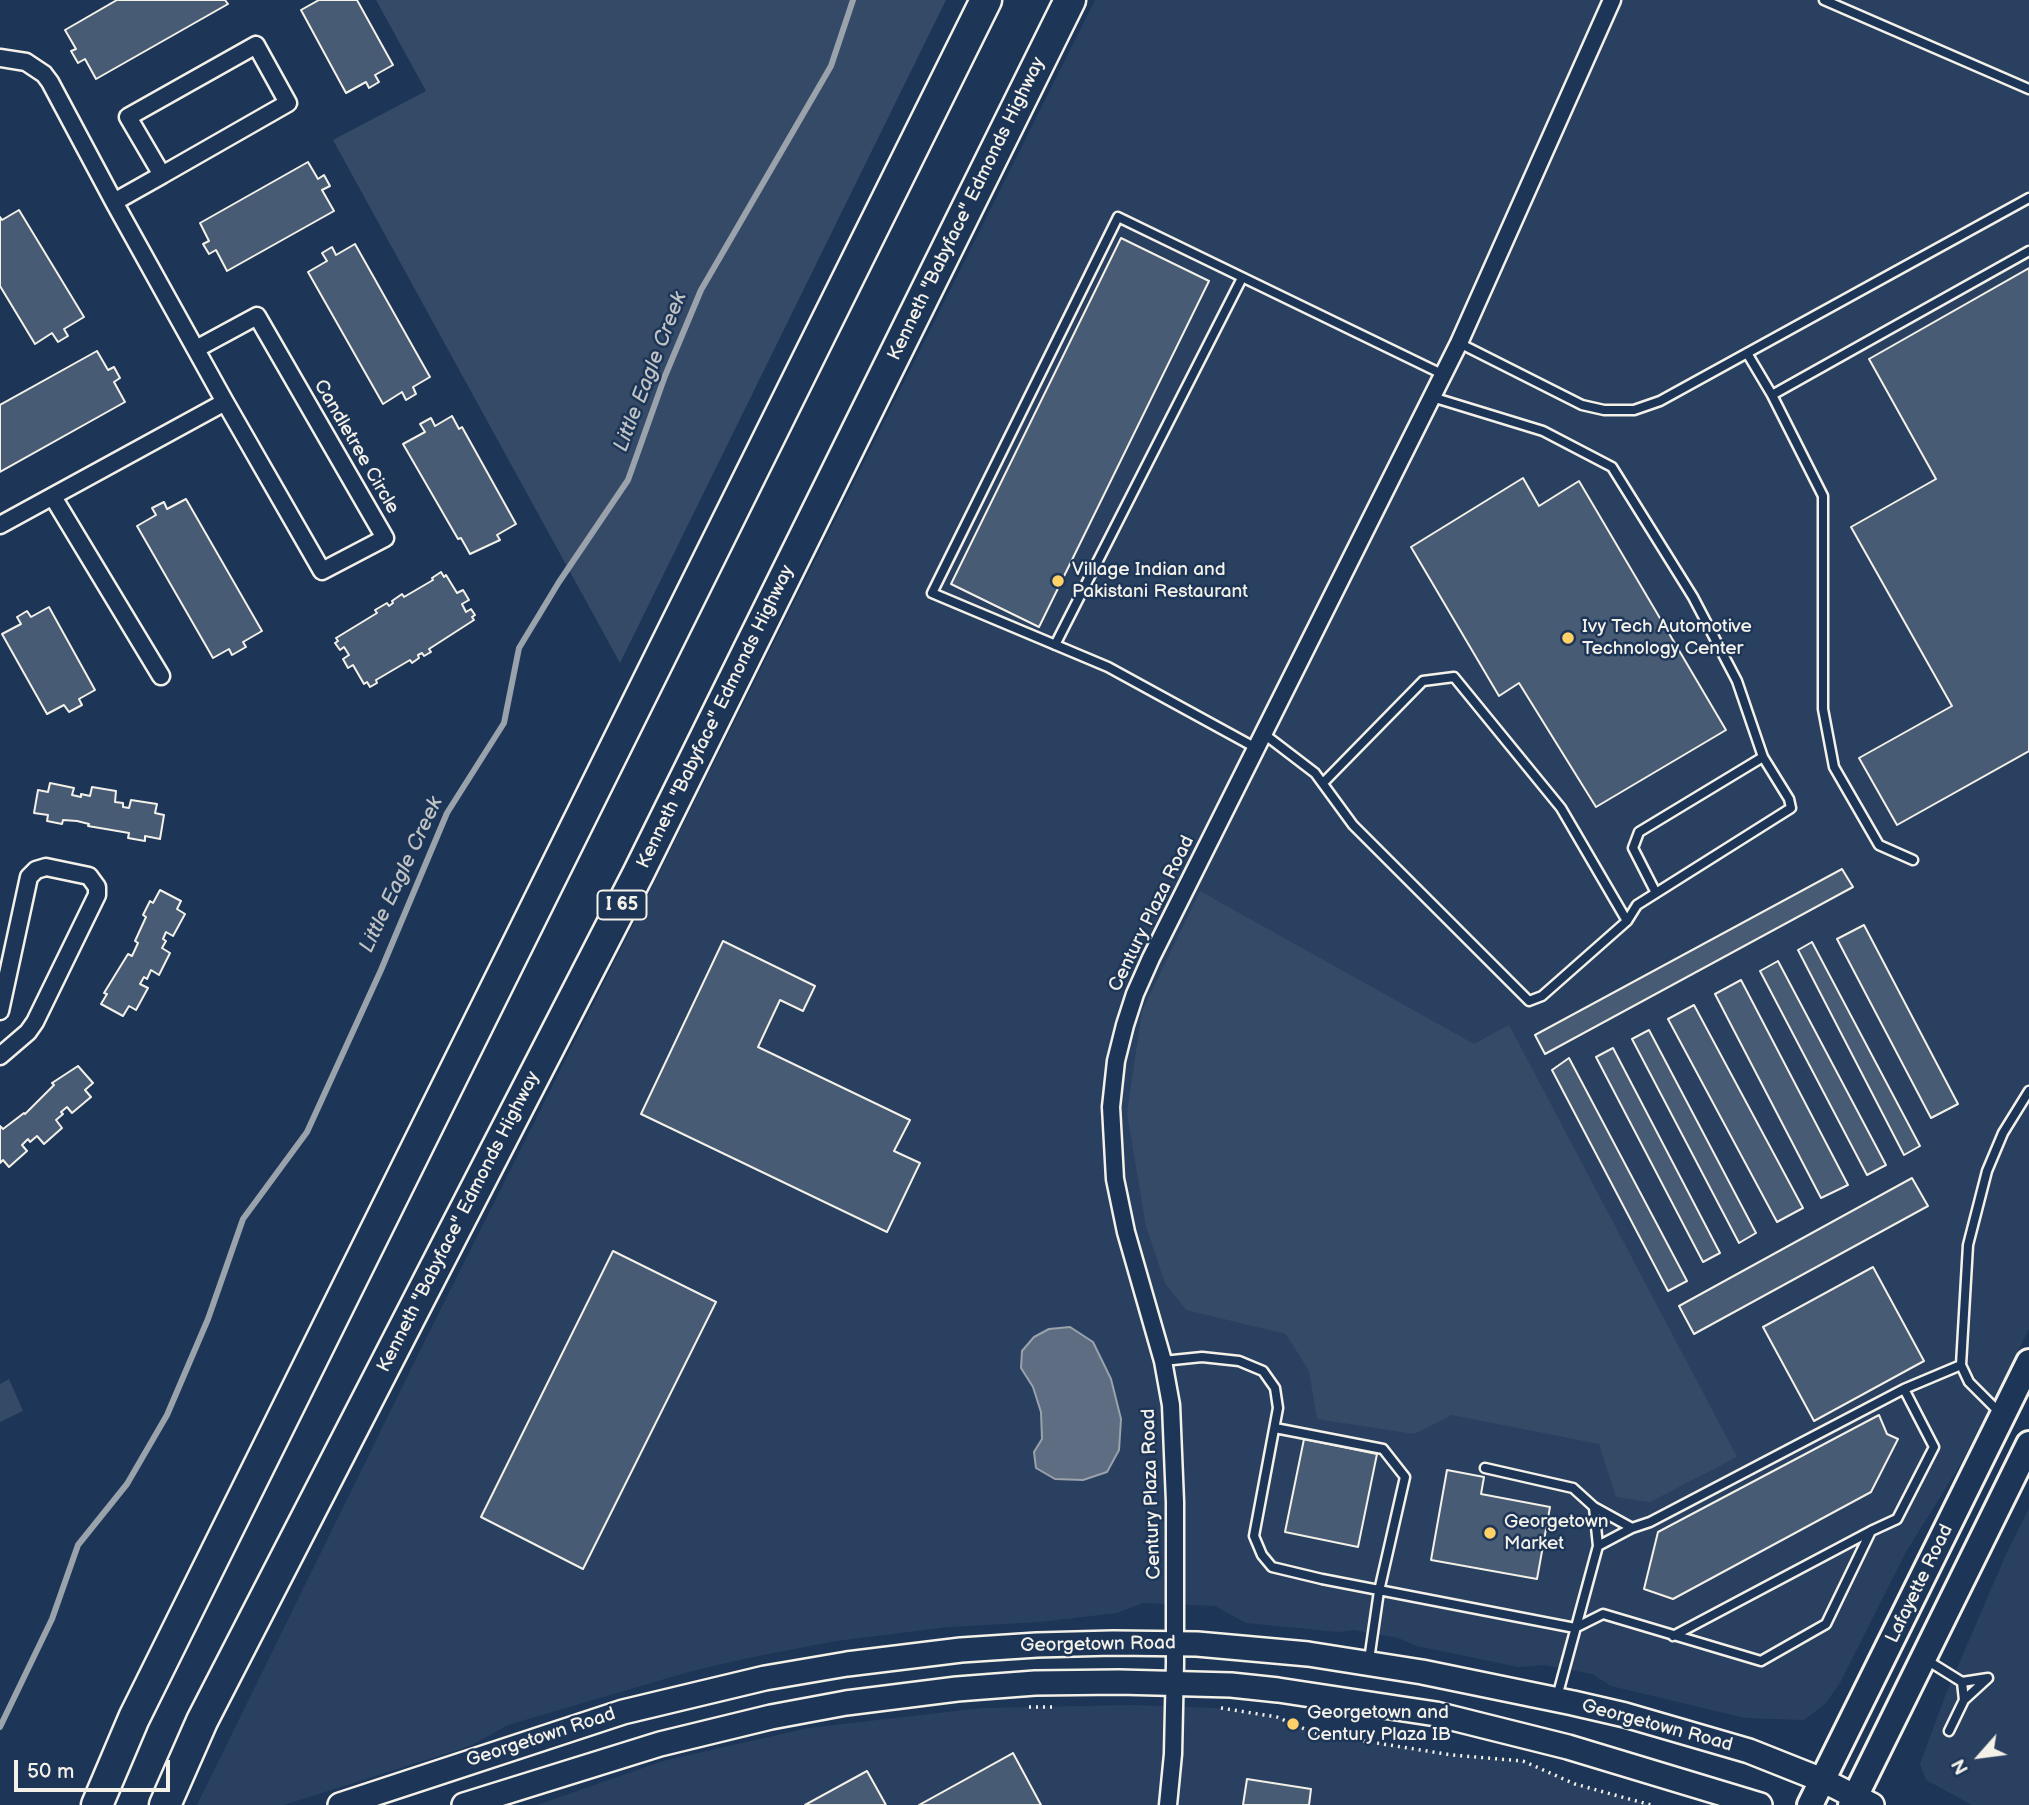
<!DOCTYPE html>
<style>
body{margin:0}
#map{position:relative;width:2029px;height:1805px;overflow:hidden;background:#1d3557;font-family:"Balsamiq Sans",sans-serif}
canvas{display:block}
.north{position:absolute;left:1945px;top:1721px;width:70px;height:70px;-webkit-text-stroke:5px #1d3557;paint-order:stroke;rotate:242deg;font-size:19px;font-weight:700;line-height:28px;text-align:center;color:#f4f1e8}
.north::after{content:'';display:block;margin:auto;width:24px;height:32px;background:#f4f1e8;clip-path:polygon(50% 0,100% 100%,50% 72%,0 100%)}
.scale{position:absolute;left:14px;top:1760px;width:156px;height:32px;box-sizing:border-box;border:4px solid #f4f1e8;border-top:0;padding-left:9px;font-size:21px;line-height:24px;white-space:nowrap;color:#f4f1e8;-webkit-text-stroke:5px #1d3557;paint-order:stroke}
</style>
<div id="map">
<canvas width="2029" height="1805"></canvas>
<div class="north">N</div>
<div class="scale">50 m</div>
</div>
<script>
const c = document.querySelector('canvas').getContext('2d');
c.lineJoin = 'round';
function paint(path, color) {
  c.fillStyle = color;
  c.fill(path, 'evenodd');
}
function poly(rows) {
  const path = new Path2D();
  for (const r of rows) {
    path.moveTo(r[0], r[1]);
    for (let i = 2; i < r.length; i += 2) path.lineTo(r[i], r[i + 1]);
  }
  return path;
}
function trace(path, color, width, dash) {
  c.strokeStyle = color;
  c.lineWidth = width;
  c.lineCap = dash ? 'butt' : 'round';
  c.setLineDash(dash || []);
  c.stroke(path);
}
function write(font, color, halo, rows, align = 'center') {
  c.font = font + ' "Balsamiq Sans",sans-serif';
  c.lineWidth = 5;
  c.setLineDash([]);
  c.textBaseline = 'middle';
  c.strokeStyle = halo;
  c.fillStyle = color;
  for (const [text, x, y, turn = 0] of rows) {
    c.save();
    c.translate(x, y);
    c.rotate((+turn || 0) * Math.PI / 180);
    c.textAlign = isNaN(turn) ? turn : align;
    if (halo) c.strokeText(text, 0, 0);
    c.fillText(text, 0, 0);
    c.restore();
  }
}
paint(poly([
 [1095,0,2029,0,2029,1329,2007,1374,1960,1465,1906,1552,1840,1683,1825,1704,1804,1720,1745,1718,1611,1686,1592,1674,1544,1665,1518,1667,1417,1646,1398,1638,1354,1630,1338,1632,1246,1623,1215,1606,1143,1603,1117,1613,1040,1622,948,1627,836,1641,748,1658,692,1671,508,1725,470,1746,284,1805,197,1805,412,1367],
 [2029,1508,2029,1805,1972,1805,1926,1780,1920,1764,1945,1696,2007,1552],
 [1133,1705,1217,1708,1277,1717,1314,1733,1452,1755,1523,1761,1575,1784,1651,1805,537,1805,663,1761,808,1728,982,1708]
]), '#2a4060');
paint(poly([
 [376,0,946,0,620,663,333,140,426,91],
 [1200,891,1474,1044,1509,1025,1737,1457,1650,1502,1616,1497,1599,1444,1452,1415,1414,1434,1317,1419,1309,1371,1286,1334,1186,1310,1165,1283,1146,1226,1127,1113,1142,1011],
 [9,1379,23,1411,0,1422,0,1384]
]), '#354a67');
const water = poly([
 [1070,1327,1093,1342,1111,1379,1121,1419,1119,1450,1107,1472,1083,1480,1055,1479,1036,1468,1034,1452,1042,1439,1041,1412,1033,1387,1021,1368,1022,1351,1034,1337,1049,1329,1070,1327]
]);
paint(water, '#5e6d82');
trace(water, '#9aa2ab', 2);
trace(poly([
 [0,1727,52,1619,78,1545,127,1484,167,1415,208,1319,243,1219,307,1132,381,970,447,813,504,723,519,648,559,582,628,480,665,376,701,290,831,66,853,0]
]), '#9aa2ab', 6);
const building = poly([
 [117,0,225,0,228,4,96,79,85,59,78,63,71,51,76,49,65,30,117,0],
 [319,0,357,0,393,65,375,75,379,82,369,88,366,82,346,93,301,10,319,0],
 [308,162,318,179,324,175,330,186,322,190,334,211,227,271,216,250,209,254,203,244,209,241,200,223,308,162],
 [19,210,84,317,64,329,68,336,58,342,52,333,35,344,0,286,0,217,2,220,19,210],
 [1121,238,1209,281,1039,627,951,584,1121,238],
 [355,244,430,377,413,387,416,394,406,400,402,392,383,404,308,272,327,261,322,253,332,247,336,255,355,244],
 [2029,268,2029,751,1897,825,1859,758,1952,706,1851,527,1936,479,1869,359,2029,268],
 [97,351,108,370,114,367,120,378,114,382,125,402,0,472,0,405,97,351],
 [452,416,459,429,462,427,516,524,497,535,500,540,470,554,461,538,458,539,403,444,425,432,420,424,431,418,435,426,452,416],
 [1523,478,1539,506,1579,481,1726,730,1596,807,1519,683,1499,696,1411,547,1523,478],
 [186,499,262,631,243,642,246,647,232,655,229,649,213,658,137,526,156,515,152,508,164,502,167,509,186,499],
 [441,572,444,577,446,575,457,593,463,590,469,600,462,604,466,612,471,609,475,615,472,617,474,620,429,649,431,652,424,656,422,653,418,655,419,658,412,663,410,660,376,680,377,683,370,687,367,682,364,684,353,665,348,668,343,659,349,655,344,647,340,650,335,643,338,641,336,638,377,613,375,610,387,603,389,606,393,603,392,601,402,594,404,597,433,580,432,578,441,572],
 [49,607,95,690,79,699,82,705,69,712,64,705,47,714,2,634,21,624,17,617,27,611,31,617,49,607],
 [50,783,74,788,72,795,81,797,81,794,90,796,92,787,116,791,115,802,123,803,123,807,129,808,131,800,157,804,155,813,164,815,160,839,145,836,145,841,128,838,129,833,88,826,89,824,77,821,63,820,62,824,47,821,48,815,34,813,38,790,48,792,50,783],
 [1842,869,1853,887,1545,1054,1535,1035,1842,869],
 [160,890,181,901,177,909,185,914,173,936,166,932,163,939,166,941,162,948,170,953,159,975,151,970,147,979,144,977,140,984,148,988,136,1010,129,1006,123,1016,101,1004,107,994,104,993,128,954,132,956,138,943,135,941,146,917,143,915,150,901,153,903,160,890],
 [1864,925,1958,1104,1931,1118,1837,939,1864,925],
 [723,941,815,986,803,1011,780,1000,758,1047,910,1120,894,1151,920,1163,887,1232,641,1114,723,941],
 [1812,942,1920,1146,1904,1155,1798,950,1812,942],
 [1778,961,1886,1165,1867,1175,1760,971,1778,961],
 [1741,980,1848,1185,1821,1198,1715,994,1741,980],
 [1694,1005,1803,1208,1777,1222,1668,1019,1694,1005],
 [1649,1030,1756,1233,1739,1243,1632,1039,1649,1030],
 [1613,1048,1720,1253,1703,1262,1596,1057,1613,1048],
 [1569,1058,1687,1281,1668,1291,1552,1070,1569,1058],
 [78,1066,93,1083,85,1090,91,1097,72,1113,67,1107,61,1112,63,1114,56,1120,62,1128,44,1144,37,1136,30,1142,28,1139,22,1145,27,1151,9,1167,3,1160,0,1163,0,1126,3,1129,24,1113,25,1114,54,1085,52,1083,78,1066],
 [1912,1178,1928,1206,1694,1334,1679,1306,1912,1178],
 [613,1251,716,1302,583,1569,481,1517,613,1251],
 [1873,1267,1924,1361,1814,1421,1763,1327,1873,1267],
 [1879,1415,1887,1434,1898,1439,1871,1492,1673,1599,1644,1589,1658,1532,1879,1415],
 [1304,1439,1377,1454,1358,1547,1285,1532,1304,1439],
 [1447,1470,1484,1477,1481,1494,1550,1507,1537,1579,1431,1560,1447,1470],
 [1013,1753,1041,1805,919,1805,1013,1753],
 [867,1771,886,1805,805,1805,867,1771],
 [1247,1779,1311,1789,1309,1805,1243,1805,1247,1779]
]);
paint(building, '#485b74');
trace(building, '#f4f1e8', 2);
const service = poly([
 [1824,0,2029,89],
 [1459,343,1582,405,1604,410,1634,410,1660,401,2029,198],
 [1747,353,1772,395,2029,251],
 [1772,395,1823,496,1823,709,1834,767,1879,845,1913,860],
 [1055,645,1242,278],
 [1264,734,1315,773,1353,825,1529,1001,1542,996,1627,921,1637,905,1791,808,1789,799,1763,757,1737,681,1693,597,1612,467,1543,431,1432,397],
 [1256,748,1108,667,932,593,1118,217,1444,375],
 [1323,783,1423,681,1454,677,1561,808,1627,921],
 [1656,893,1633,848,1639,832,1763,757],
 [1163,1361,1202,1357,1239,1361,1263,1371,1275,1388,1278,1408,1254,1536,1262,1555,1272,1567,1322,1579,1575,1628,1603,1614,1761,1661,1826,1624,1871,1531,1897,1519,1934,1447,1904,1389,1961,1365],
 [2001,1414,1969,1382,1961,1365,1968,1245,1987,1171,2003,1133,2029,1091],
 [1275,1428,1383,1449,1405,1477,1379,1591,1369,1660],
 [1485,1468,1573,1488,1594,1507,1632,1528,1650,1522,1904,1389],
 [1594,1507,1598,1546],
 [1673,1636,1871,1531],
 [1925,1659,1962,1682],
 [1557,1697,1598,1546,1632,1528],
 [1949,1731,1964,1700,1962,1682,1988,1678,1964,1700]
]);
const minor = poly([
 [256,45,288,103,162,175,128,117,256,45],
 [0,58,26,62,44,74,50,82,114,202,225,402,322,571,385,538,257,316,196,349],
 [114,202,162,175],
 [53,497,161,676],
 [0,525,225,402],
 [0,1011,29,877,36,870,46,867,89,876,97,887,97,895,35,1022,28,1032,0,1056],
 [1168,1805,1173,1754,1175,1663,1175,1502,1171,1405,1163,1361,1126,1232,1115,1179,1111,1107,1116,1061,1125,1025,1135,994,1151,958,1459,343,1612,0]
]);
const secondary = poly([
 [340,1805,623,1712,765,1678,847,1664,961,1650,1037,1645,1113,1643,1197,1644,1308,1654,1422,1672,1573,1703,1625,1715,1749,1751,1822,1780,1872,1805],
 [464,1805,660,1744,771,1717,846,1703,957,1689,1035,1683,1119,1682,1231,1685,1278,1690,1436,1714,1568,1747,1760,1805]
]);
const primary = poly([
 [1810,1805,2029,1362],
 [1851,1805,2029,1444]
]);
const motorway = poly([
 [97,1805,134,1718,986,0],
 [165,1805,202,1721,638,874,1070,0]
]);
trace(service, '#f4f1e8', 13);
trace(minor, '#f4f1e8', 21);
trace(secondary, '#f4f1e8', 28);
trace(primary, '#f4f1e8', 30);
trace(motorway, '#f4f1e8', 35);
trace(poly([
 [1029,1707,1056,1707],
 [1221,1708,1277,1717,1314,1733,1452,1755,1523,1761,1575,1784,1651,1805]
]), '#f4f1e8', 3.5, [2, 5]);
trace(service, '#1d3557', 8);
trace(minor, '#1d3557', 16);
trace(secondary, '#1d3557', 23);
trace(primary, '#1d3557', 24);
trace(motorway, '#1d3557', 30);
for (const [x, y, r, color] of [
 [1058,581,7,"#ffd166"],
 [1568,638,7,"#ffd166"],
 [1490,1533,7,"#ffd166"],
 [1293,1724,7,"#ffd166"]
]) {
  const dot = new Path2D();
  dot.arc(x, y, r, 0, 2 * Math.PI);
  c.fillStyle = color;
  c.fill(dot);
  trace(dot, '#1d3557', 2.5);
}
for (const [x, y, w] of [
 [622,905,49]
]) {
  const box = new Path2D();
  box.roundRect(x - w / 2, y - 14.5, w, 29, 5);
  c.fillStyle = '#1d3557';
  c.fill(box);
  trace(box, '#f4f1e8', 2);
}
write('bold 18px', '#f4f1e8', null, [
 ["I 65",622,905]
]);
write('19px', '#f4f1e8', '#1d3557', [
 ["Kenneth \"Babyface\" Edmonds Highway",967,209,-64],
 ["Candletree Circle",356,447,60],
 ["Kenneth \"Babyface\" Edmonds Highway",716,717,-64],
 ["Century Plaza Road",1152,914,-64],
 ["Kenneth \"Babyface\" Edmonds Highway",459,1222,-63],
 ["Century Plaza Road",1152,1494,-92],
 ["Lafayette Road",1920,1584,-64],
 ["Georgetown Road",1098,1645,-1],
 ["Georgetown Road",1657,1726,15],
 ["Georgetown Road",541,1738,-18]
]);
write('19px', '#f4f1e8', '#1d3557', [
 ["Village Indian and",1072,570],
 ["Pakistani Restaurant",1072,592],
 ["Ivy Tech Automotive",1582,627],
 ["Technology Center",1582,649],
 ["Georgetown",1504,1522],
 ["Market",1504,1544],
 ["Georgetown and",1307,1713],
 ["Century Plaza IB",1307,1735]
], 'left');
write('italic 21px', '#c0c3c4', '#1d3557', [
 ["Little Eagle Creek",651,372,-69],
 ["Little Eagle Creek",402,875,-65]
]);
</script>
